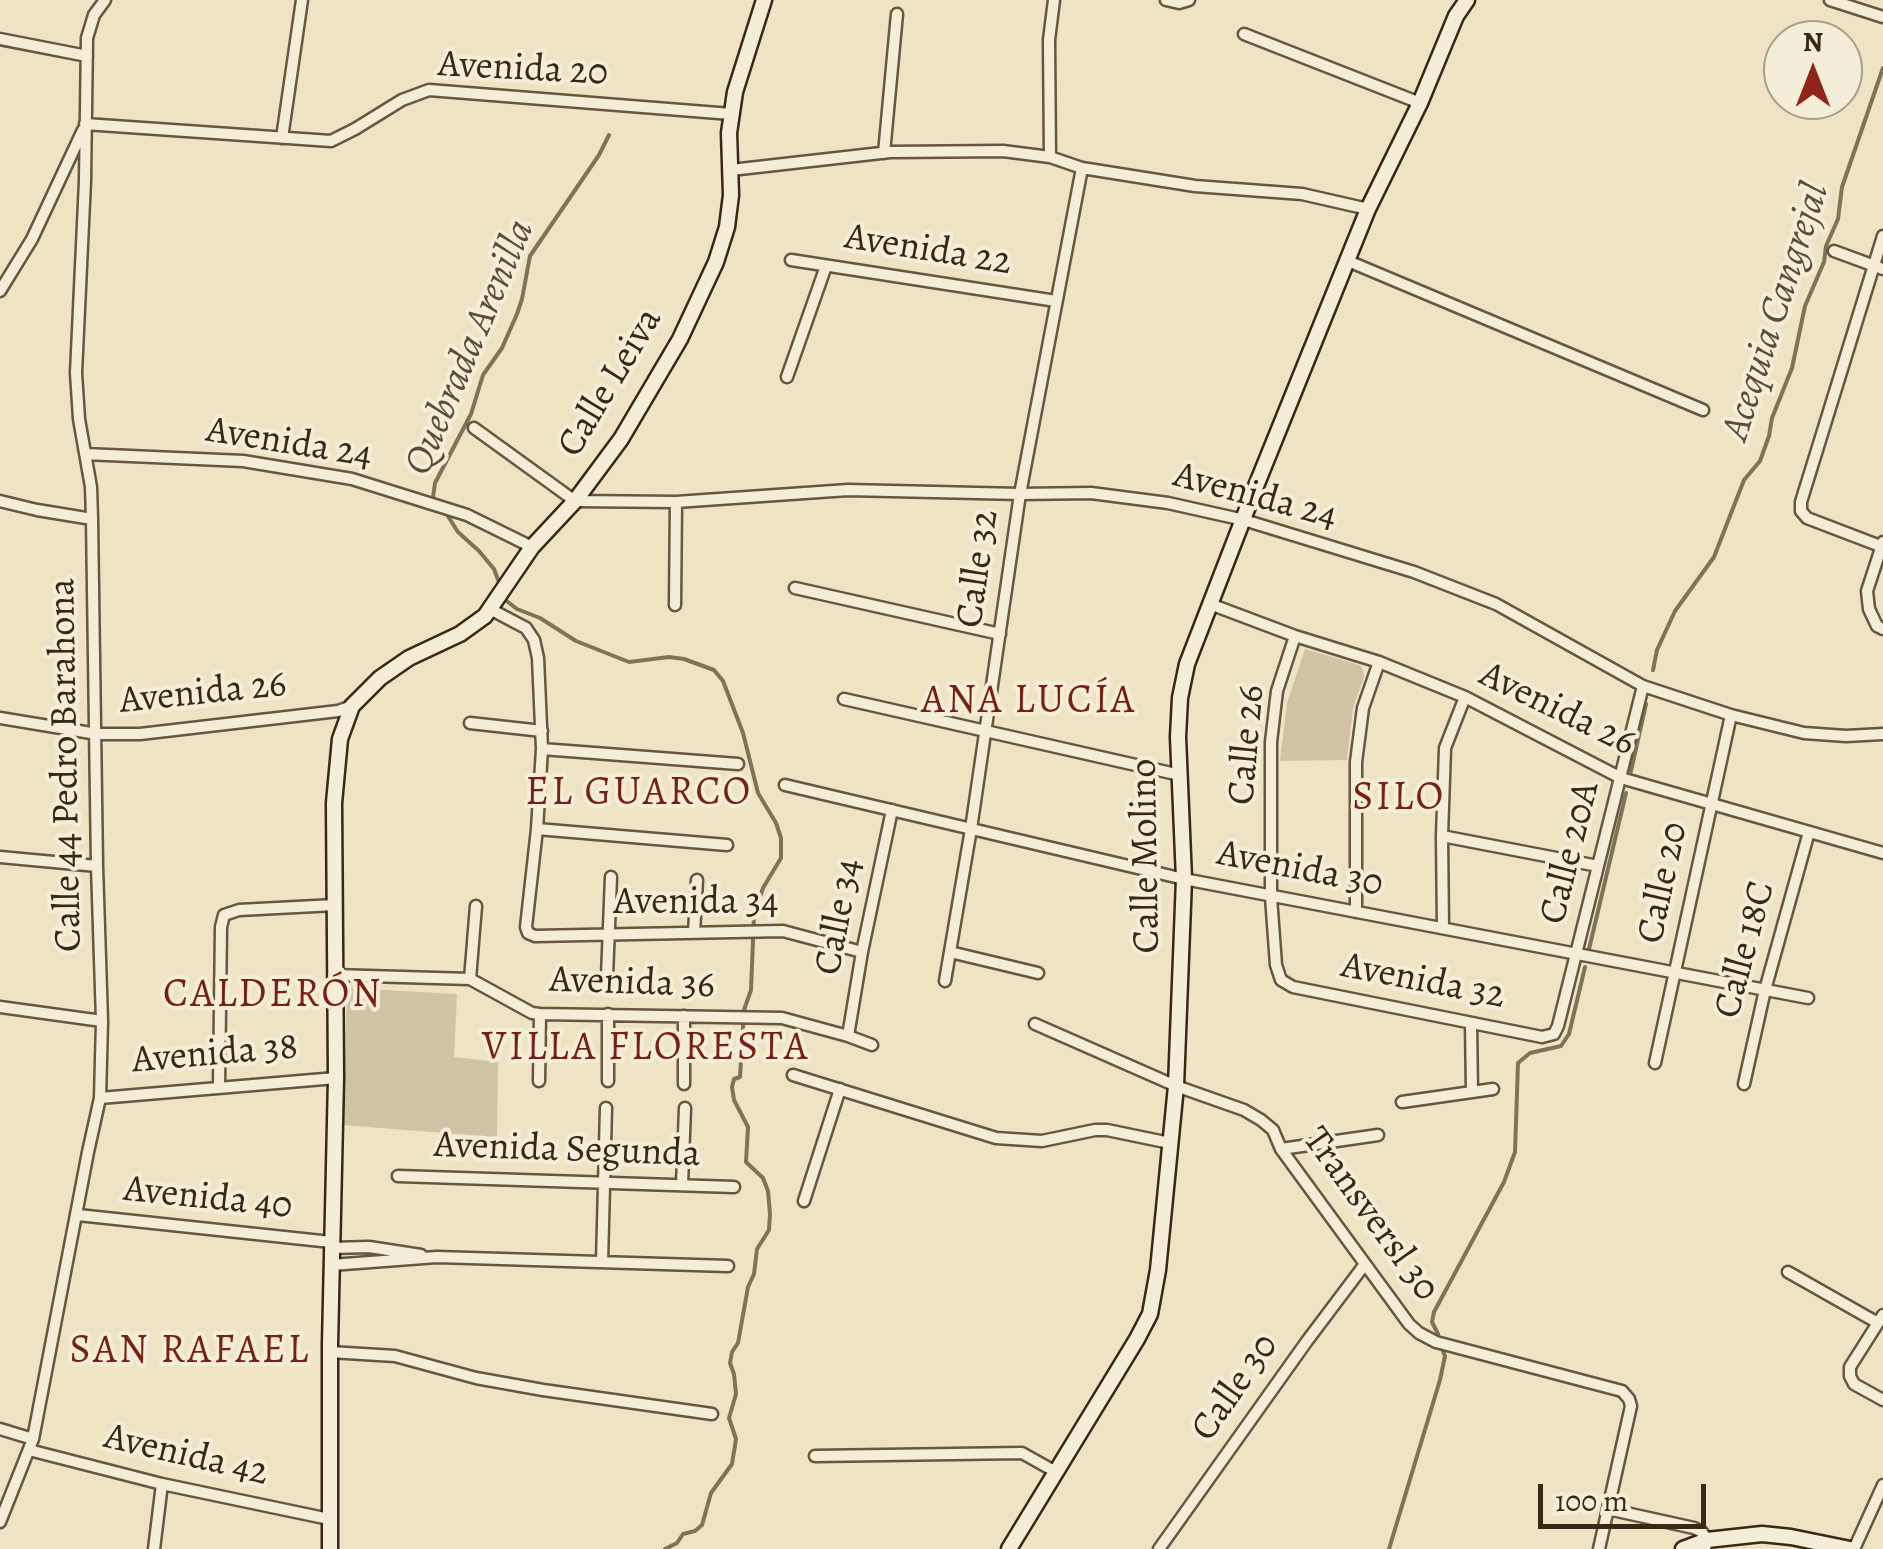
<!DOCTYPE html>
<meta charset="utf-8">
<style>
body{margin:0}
#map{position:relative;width:1883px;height:1549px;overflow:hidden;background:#eee3c2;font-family:Alegreya,serif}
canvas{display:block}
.north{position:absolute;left:1763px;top:20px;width:100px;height:100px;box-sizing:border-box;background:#f4edd7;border:2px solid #a99e89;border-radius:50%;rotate:0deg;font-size:28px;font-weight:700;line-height:40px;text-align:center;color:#392813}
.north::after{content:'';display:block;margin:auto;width:35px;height:45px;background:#8f2418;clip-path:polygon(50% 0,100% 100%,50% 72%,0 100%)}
.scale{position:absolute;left:1538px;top:1484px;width:168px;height:45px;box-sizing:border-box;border:5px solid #392813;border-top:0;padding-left:12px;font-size:30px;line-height:35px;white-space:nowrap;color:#392813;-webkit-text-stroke:8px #f4edd7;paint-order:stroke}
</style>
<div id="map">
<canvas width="1883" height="1549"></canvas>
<div class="north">N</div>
<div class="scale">100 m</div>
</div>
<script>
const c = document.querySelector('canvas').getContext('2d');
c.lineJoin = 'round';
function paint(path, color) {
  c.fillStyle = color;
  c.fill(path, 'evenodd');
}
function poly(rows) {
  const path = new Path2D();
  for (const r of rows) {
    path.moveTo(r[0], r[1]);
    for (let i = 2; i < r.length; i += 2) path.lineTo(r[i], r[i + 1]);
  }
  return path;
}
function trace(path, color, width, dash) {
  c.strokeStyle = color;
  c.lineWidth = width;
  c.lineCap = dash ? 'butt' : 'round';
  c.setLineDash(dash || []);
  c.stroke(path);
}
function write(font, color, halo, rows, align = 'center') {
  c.font = font + ' Alegreya,serif';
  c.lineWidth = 8;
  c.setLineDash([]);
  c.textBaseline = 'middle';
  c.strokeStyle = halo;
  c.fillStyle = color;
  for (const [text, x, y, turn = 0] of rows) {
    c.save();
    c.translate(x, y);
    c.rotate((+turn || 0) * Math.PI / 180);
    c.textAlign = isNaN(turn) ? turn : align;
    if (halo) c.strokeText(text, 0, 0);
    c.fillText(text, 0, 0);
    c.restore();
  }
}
paint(poly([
 [1305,649,1360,665,1363,670,1364,677,1353,708,1347,760,1280,761,1287,703],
 [347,988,457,994,454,1057,498,1062,497,1137,343,1125]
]), '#cfc3a4');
trace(poly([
 [438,503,433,497,435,483,471,414,483,375,502,348,517,314,522,299,530,256,599,155,609,135],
 [444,510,458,532,479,551,494,569,500,585],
 [504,599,517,609,540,618,576,641,629,662,669,657,684,659,714,670,723,681,743,733,758,793,776,823,781,838,781,858,763,888,754,915,751,990,744,1010,740,1077,734,1079,732,1087,734,1100,748,1127,746,1162,763,1178,768,1191,770,1214,769,1230,757,1249,754,1274,748,1287,738,1343,732,1352,730,1363,734,1374,736,1394,729,1418,736,1439,732,1464,711,1493,702,1525,695,1531,683,1534,677,1543,665,1549],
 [1653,670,1657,650,1675,611,1714,557,1744,480,1760,461,1769,436,1772,418,1792,368,1805,306,1824,262,1826,246,1838,219,1842,187,1883,68],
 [1631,771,1646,704],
 [1589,949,1626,793],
 [1438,1334,1432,1322,1434,1312,1504,1182,1515,1152,1518,1063,1530,1053,1561,1046,1569,1034,1585,967],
 [1389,1549,1440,1380,1445,1356,1443,1351]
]), '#807258', 4);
const street = poly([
 [1166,0,1179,3,1189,0],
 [1830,0,1883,17],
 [1244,34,1420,103],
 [0,39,87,56],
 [85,124,331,141,355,129,402,100,429,90,731,114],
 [282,138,302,0],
 [884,153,897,14],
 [1050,157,1049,40,1054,0],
 [731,170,890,152,1003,151,1050,157,1082,168,1195,186,1302,194,1368,209],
 [1883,236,1801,502,1801,511,1807,518,1883,547],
 [1834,251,1883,269],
 [791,260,1056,301],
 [1348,261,1703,410],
 [0,291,32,239,83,130],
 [787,377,826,266],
 [474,428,575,501,676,502,848,490,1020,494,1091,493,1168,503,1244,520,1414,572,1496,604,1643,686,1731,715,1804,733,1846,736,1883,734],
 [85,454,243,461,352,479,467,515,532,547],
 [0,501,37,510,92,519],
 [1883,542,1867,591,1869,609,1877,626,1883,629],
 [795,588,1000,634],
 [1210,604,1295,636,1379,662,1465,697,1621,778,1883,853],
 [675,605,676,502],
 [490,609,526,628,534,640,538,658,542,749,537,829,526,927,528,933,535,936,783,931,862,952],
 [1295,636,1277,691,1271,742,1271,897,1276,965,1281,980,1293,987,1542,1037,1554,1034,1558,1026,1643,686],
 [844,699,1180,775],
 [0,718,97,734,140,734,338,711,352,706],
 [470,723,542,731],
 [542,749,738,764],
 [785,785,1184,879,1808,998],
 [537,829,727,845],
 [1442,836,1598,866],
 [0,857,97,866],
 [1356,912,1356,762,1363,708,1379,662],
 [1443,928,1442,836,1445,748,1465,697],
 [694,933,697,880],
 [950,952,1038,973],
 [334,975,470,979,532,1013,540,1014,782,1018,848,1036,872,1045],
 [607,976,611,877],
 [470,979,476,906],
 [945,981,971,829,1020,494,1082,168],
 [0,1007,102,1021],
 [608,1014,608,1081],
 [684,1016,684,1084],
 [1471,1023,1472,1092],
 [1035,1024,1176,1086,1244,1110,1261,1120,1273,1130,1281,1149,1409,1324,1419,1333,1436,1342,1622,1391,1629,1399,1631,1406,1599,1549],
 [848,1036,862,952,892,810],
 [1655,1063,1731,715],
 [793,1075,996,1138,1042,1141,1095,1130,1107,1130,1170,1143],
 [539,1081,540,1014],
 [1744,1084,1765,990,1809,832],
 [219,1087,221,927,224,915,239,910,335,905],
 [100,1098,336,1078],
 [1402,1102,1493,1089],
 [1281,1149,1378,1135],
 [398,1176,734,1187],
 [682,1185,685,1108],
 [804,1201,840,1089],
 [78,1215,331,1242],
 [331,1248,369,1247,421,1255],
 [602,1262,606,1108],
 [331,1265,437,1257,728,1266],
 [1788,1272,1878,1323],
 [1883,1315,1850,1367,1850,1376,1854,1384,1883,1400],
 [330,1352,395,1356,476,1378,543,1390,712,1414],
 [0,1429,33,1439],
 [29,1450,162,1484,329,1519],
 [815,1456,1022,1453,1056,1472],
 [1608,1509,1694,1528,1702,1532,1707,1540,1705,1549],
 [0,1522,33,1439,88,1152,100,1098,102,1021,97,866,92,519,91,487,79,419,76,373,85,181,87,38,94,15,105,0],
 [154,1549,162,1484],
 [1159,1549,1307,1341,1365,1264],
 [1854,1549,1883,1485]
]);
const secondary = poly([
 [330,1549,330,1344,336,1078,334,803,340,739,352,706,380,678,409,658,460,634,485,616,532,547,575,501,621,439,680,339,716,262,727,227,731,195,729,133,735,92,764,0],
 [1009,1549,1137,1339,1150,1314,1158,1270,1176,1086,1184,879,1178,737,1180,698,1187,664,1254,491,1368,209,1420,103,1456,16,1467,0],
 [1683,1549,1707,1540,1762,1534,1791,1537,1850,1549]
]);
trace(street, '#66573f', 15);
trace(secondary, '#392813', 19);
trace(street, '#f4edd7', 10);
trace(secondary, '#f4edd7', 14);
write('38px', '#392813', '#f4edd7', [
 ["Avenida 20",523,70,3],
 ["Avenida 22",928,251,9],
 ["Calle Leiva",611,383,-59],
 ["Avenida 24",289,444,9],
 ["Avenida 24",1255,497,15],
 ["Calle 32",979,569,-82],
 ["Avenida 26",203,694,-6],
 ["Avenida 26",1557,710,26],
 ["Calle 26",1248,745,-85],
 ["Calle 44 Pedro Barahona",67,765,-91],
 ["Calle 20A",1571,853,-76],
 ["Calle Molino",1147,856,-91],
 ["Avenida 30",1300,870,11],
 ["Calle 20",1664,883,-78],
 ["Avenida 34",696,904],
 ["Calle 34",840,917,-79],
 ["Calle 18C",1746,950,-75],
 ["Avenida 32",1423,982,11],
 ["Avenida 36",632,984,2],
 ["Avenida 38",215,1055,-5],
 ["Avenida Segunda",567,1151,2],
 ["Avenida 40",208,1199,6],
 ["Transversl 30",1370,1215,54],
 ["Calle 30",1236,1388,-55],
 ["Avenida 42",186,1456,13]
]);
write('italic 40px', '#5d4d36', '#f4edd7', [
 ["Acequia Cangrejal",1777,312,-72],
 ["Quebrada Arenilla",471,348,-67]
]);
c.letterSpacing = '2.5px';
write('40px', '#7a1f14', '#f4edd7', [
 ["ANA LUCÍA",1029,702],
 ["EL GUARCO",639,794],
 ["SILO",1399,799],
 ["CALDERÓN",273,996],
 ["VILLA FLORESTA",646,1049],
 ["SAN RAFAEL",190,1352]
]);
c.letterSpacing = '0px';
</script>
